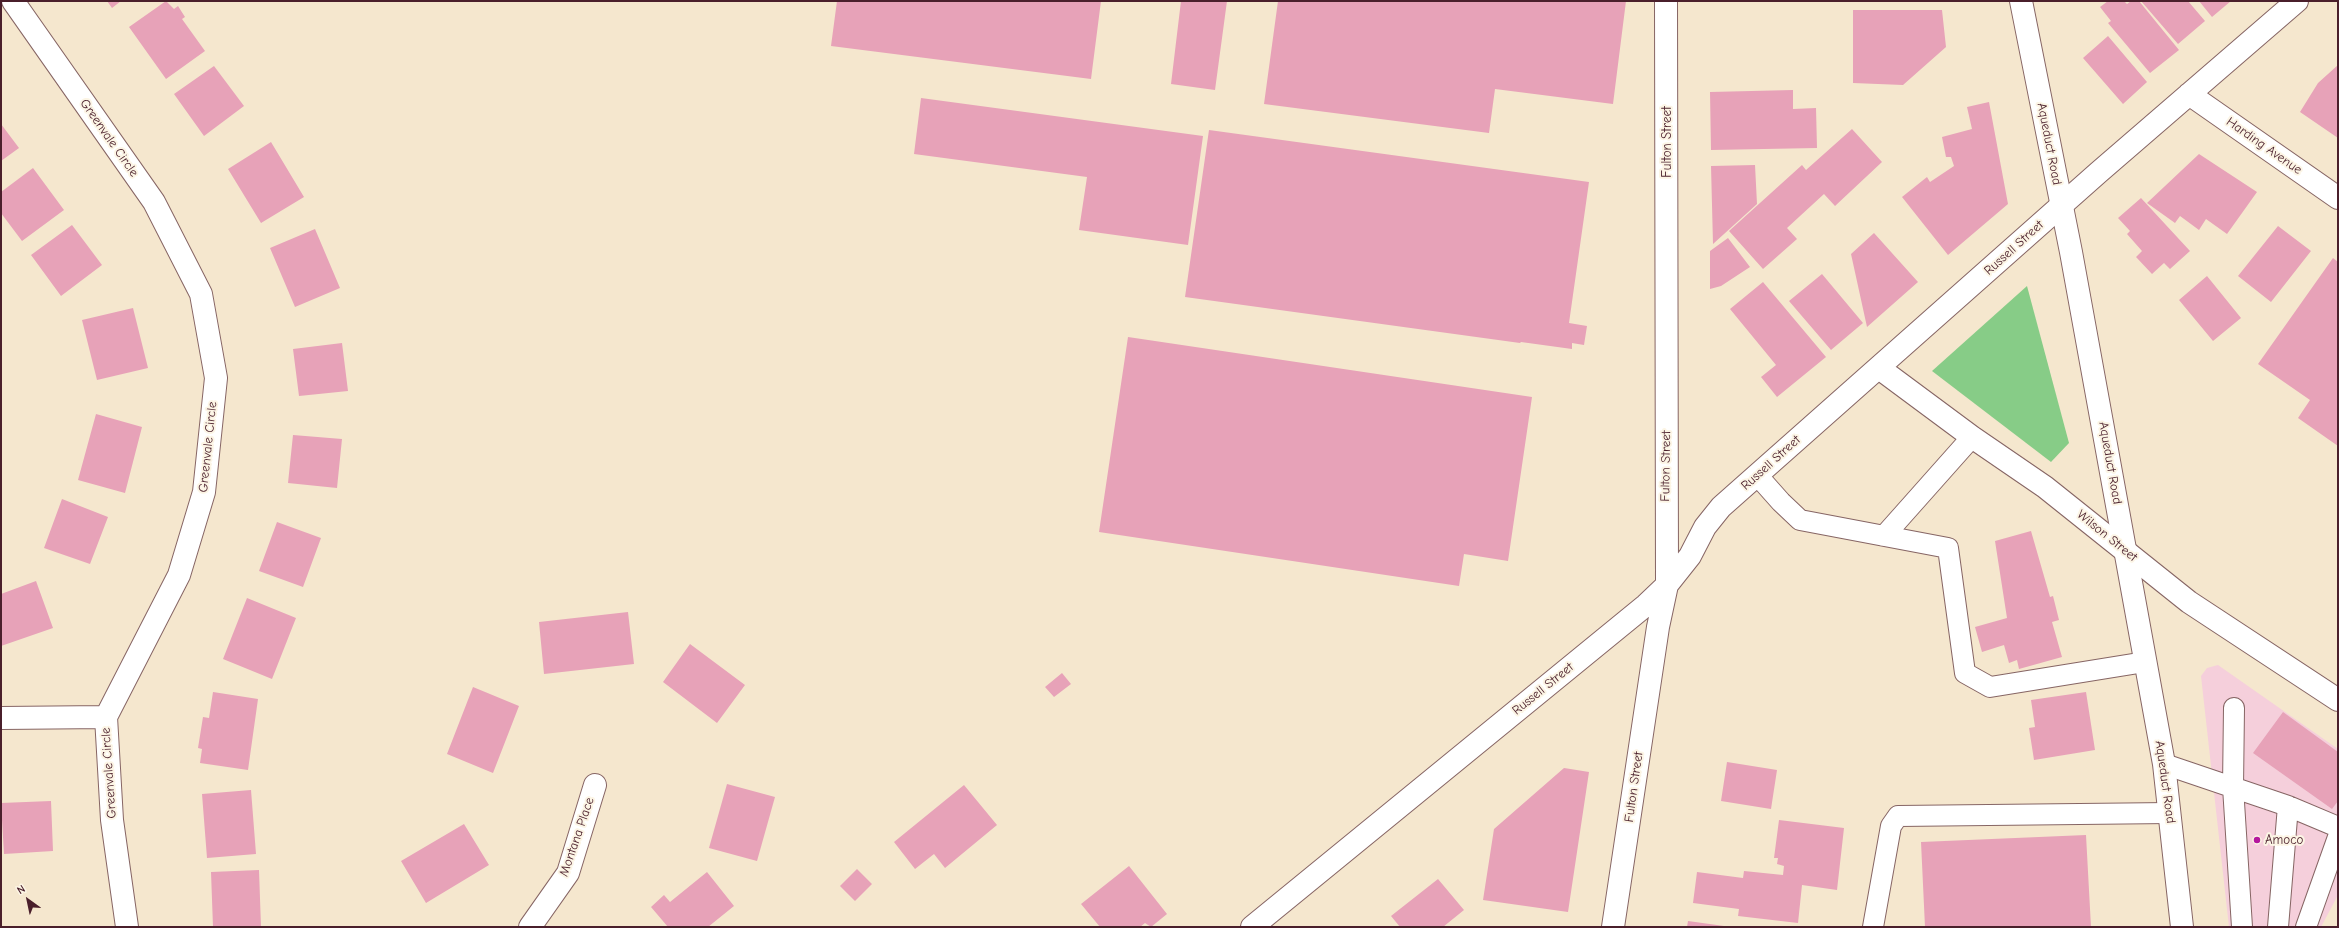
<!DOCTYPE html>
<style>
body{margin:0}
#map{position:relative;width:2339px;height:928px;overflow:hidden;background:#f5e7ce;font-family:"Comic Neue",sans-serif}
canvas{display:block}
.frame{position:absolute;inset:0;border:2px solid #4a1f2b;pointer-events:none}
.north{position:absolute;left:8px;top:880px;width:40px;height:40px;-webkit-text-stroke:3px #fcf5e5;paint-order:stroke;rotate:327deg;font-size:11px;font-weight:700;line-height:16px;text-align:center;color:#4a1f2b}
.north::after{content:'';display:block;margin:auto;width:14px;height:18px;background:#4a1f2b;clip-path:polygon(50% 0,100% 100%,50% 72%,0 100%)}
</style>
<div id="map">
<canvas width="2339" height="928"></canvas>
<div class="frame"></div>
<div class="north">N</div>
</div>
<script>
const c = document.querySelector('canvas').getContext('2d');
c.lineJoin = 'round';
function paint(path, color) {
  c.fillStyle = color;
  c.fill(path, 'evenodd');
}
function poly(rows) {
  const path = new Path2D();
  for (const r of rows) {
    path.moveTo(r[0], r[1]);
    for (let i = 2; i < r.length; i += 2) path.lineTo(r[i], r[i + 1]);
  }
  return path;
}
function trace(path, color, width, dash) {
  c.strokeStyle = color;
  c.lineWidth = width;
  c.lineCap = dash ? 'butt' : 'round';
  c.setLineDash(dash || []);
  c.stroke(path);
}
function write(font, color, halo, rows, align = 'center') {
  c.font = font + ' "Comic Neue",sans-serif';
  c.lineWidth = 4;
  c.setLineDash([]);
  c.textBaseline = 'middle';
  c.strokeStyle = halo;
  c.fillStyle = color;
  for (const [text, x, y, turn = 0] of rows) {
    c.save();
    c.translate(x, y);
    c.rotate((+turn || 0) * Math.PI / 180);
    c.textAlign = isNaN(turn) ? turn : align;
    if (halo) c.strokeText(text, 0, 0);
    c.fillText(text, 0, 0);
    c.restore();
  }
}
paint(poly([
 [2218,665,2338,749,2338,895,2321,927,2229,927,2201,676,2207,668]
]), '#f5cfdb');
paint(poly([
 [2027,286,2069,443,2051,462,1932,371]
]), '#87cc87');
paint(poly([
 [107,1,121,1,112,8],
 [166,1,174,9,178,6,185,17,182,19,205,51,166,79,129,27],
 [837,1,1101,1,1091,79,831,46],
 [1181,1,1227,1,1215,90,1171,84],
 [1278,1,1626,1,1613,104,1495,89,1489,133,1264,104],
 [2108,1,2124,1,2127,4,2131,1,2139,1,2179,50,2150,73,2108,23,2111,21,2100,7],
 [2141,1,2188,1,2205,21,2178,44],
 [2199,1,2231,1,2212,17],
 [1853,10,1942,10,1946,47,1903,85,1853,83],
 [2108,36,2147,82,2123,104,2083,58],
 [2338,65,2338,138,2300,112,2318,83],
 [214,66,244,106,204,136,174,94],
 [1793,90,1793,109,1816,108,1817,148,1711,150,1710,92],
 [921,98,1203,136,1188,245,1079,230,1087,177,914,154],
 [1989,102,2008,204,1948,255,1902,197,1927,177,1930,182,1954,166,1951,157,1946,157,1942,137,1972,129,1967,107],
 [1,124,19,148,1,161],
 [1852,129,1882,162,1835,206,1824,194,1787,228,1797,239,1763,269,1729,231,1802,165,1806,170],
 [1209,130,1589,182,1569,323,1587,326,1584,345,1572,343,1572,349,1521,342,1520,343,1185,297],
 [271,142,304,197,261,223,228,169],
 [2199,154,2257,192,2227,234,2206,219,2199,230,2180,216,2175,223,2147,203],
 [1755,165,1757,204,1713,244,1711,166],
 [33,168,64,210,22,241,1,213,1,192],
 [2141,198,2190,251,2170,269,2164,263,2152,274,2136,257,2142,251,2127,234,2130,231,2118,218],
 [72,225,102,265,61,296,31,255],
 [2278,226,2311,251,2271,302,2238,276],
 [315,229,340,288,295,307,270,248],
 [1874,233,1918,282,1867,327,1851,254],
 [1728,238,1750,267,1721,286,1710,289,1710,251],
 [2333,258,2338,262,2338,446,2298,418,2310,400,2258,364],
 [1822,274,1863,323,1831,350,1789,301],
 [2207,276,2241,318,2213,341,2179,300],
 [1763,282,1826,357,1777,397,1761,377,1776,365,1730,309],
 [133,308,148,368,97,380,82,320],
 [1128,337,1532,397,1508,561,1464,554,1459,586,1099,532],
 [342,343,348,391,299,396,293,349],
 [96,414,142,427,125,493,78,480],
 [293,435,342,439,337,488,288,483],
 [62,499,108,517,90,564,44,548],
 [277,522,321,538,303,587,259,571],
 [2031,531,2050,597,2053,596,2059,620,2052,622,2062,657,2019,669,2017,660,2009,663,2004,645,1982,652,1975,627,2007,618,1995,541],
 [36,581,53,628,1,646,1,594],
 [247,598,296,618,272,679,223,659],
 [628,612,634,664,544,674,539,622],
 [690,644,745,685,717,723,663,682],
 [1062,673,1071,684,1054,697,1045,687],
 [473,687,519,706,493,773,447,754],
 [213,692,258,699,248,770,200,763,202,749,198,748,203,717,209,718],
 [2086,692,2095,750,2034,760,2029,728,2035,727,2031,700],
 [2283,712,2338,752,2338,801,2332,809,2253,753],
 [1727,762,1777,770,1771,809,1721,801],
 [1564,768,1589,772,1568,912,1483,900,1494,829],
 [727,784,775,797,757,861,709,848],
 [964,785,997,825,945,868,934,854,915,869,894,842],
 [251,790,256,854,207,858,202,794],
 [51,801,53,851,4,854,1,803],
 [1779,820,1844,828,1837,890,1802,885,1798,923,1738,916,1739,909,1693,903,1697,872,1743,878,1744,871,1783,875,1784,866,1777,864,1778,858,1774,858],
 [464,824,489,865,426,903,401,861],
 [2086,835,2091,927,1925,927,1921,842],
 [1129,866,1167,914,1151,927,1145,923,1140,927,1100,927,1081,904],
 [857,869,872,884,855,901,840,886],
 [259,870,261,927,213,927,211,872],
 [707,872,734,906,708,927,668,927,651,907,664,895,670,902],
 [1438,879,1464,910,1443,927,1400,927,1391,916],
 [1688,921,1724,926,1724,927,1687,927]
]), '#e7a2b8');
const service = poly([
 [1757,475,1781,502,1800,520,1948,548,1965,673,1990,687,2145,662],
 [1884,536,1972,437],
 [2234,708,2233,787,2242,927],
 [2164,764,2288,806,2338,827],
 [1873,927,1891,826,1898,816,2170,813],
 [2278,927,2288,806],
 [2306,927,2338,837]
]);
const minor = poly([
 [13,1,154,202,201,294,216,378,204,492,179,575,106,717,112,820,127,927],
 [2189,94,2338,198],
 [1879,368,1972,437,2045,487,2189,602,2338,700],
 [1,718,106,717],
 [530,927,568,873,595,785],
 [1252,927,1646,605,1667,585,1690,556,1705,527,1721,507,2099,172,2297,1],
 [1613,927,1658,627,1667,585,1666,1]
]);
const tertiary = poly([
 [2021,1,2071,252,2164,764,2182,927]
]);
trace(service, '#866564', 22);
trace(minor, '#866564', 24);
trace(tertiary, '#866564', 24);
trace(service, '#fff', 20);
trace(minor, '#fff', 22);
trace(tertiary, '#fff', 22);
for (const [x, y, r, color] of [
 [2257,840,4,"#b5179e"]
]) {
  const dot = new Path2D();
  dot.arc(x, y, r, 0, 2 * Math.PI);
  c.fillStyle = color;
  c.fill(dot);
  trace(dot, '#fcf5e5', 1.5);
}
write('13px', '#4a1f2b', '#fcf5e5', [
 ["Greenvale Circle",109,138,55],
 ["Fulton Street",1667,142,-90],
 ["Aqueduct Road",2049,144,79],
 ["Harding Avenue",2264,146,35],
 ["Russell Street",2014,248,-42],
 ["Greenvale Circle",208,447,-84],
 ["Russell Street",1771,463,-42],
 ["Aqueduct Road",2110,463,80],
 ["Fulton Street",1666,466,-89],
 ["Wilson Street",2107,536,39],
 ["Russell Street",1543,689,-39],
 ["Greenvale Circle",109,773,-94],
 ["Aqueduct Road",2165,782,82],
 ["Fulton Street",1634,787,-82],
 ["Montana Place",577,837,-71]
]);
write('13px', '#4a1f2b', '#fcf5e5', [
 ["Amoco",2265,840]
], 'left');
</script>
